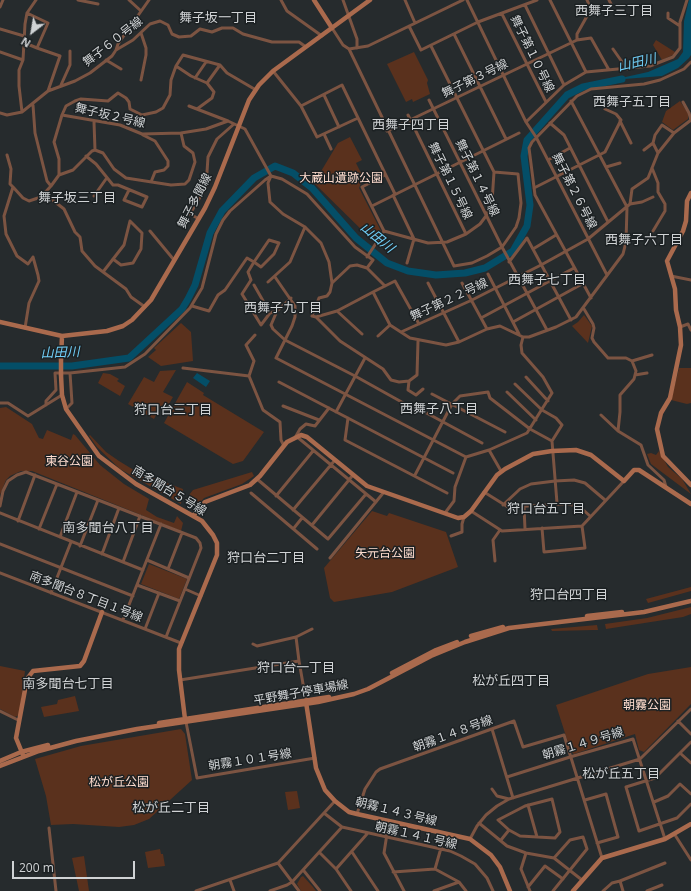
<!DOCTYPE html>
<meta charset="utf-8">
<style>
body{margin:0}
#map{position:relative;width:691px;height:891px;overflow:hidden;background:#262b2d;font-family:"Open Sans",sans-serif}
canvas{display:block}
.north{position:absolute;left:12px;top:12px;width:40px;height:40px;-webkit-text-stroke:3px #1c2123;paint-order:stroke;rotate:211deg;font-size:11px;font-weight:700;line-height:16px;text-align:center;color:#d0d3d5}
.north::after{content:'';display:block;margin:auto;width:14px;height:18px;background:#d0d3d5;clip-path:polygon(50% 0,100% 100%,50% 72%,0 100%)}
.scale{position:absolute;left:12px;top:861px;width:123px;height:18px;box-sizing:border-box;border:2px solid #d0d3d5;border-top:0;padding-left:5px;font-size:12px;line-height:14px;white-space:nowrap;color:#d0d3d5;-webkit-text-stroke:3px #1c2123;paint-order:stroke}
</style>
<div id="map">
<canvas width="691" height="891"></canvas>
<div class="north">N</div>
<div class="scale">200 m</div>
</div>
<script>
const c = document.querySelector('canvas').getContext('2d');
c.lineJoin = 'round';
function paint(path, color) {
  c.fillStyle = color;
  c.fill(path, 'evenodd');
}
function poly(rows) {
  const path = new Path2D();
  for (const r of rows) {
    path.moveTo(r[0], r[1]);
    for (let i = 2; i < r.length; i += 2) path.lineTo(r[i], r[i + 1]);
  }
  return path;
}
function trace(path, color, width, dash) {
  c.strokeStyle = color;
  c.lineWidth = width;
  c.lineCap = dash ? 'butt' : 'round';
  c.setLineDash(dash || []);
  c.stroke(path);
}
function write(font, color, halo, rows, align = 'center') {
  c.font = font + ' "Open Sans","Noto Sans JP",sans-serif';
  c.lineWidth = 3;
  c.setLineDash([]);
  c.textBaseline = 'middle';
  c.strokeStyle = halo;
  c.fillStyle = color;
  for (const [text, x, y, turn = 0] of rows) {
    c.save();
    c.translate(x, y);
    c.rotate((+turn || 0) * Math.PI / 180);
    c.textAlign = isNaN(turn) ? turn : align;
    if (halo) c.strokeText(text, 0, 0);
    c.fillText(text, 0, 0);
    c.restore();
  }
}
paint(poly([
 [656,40,675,52,673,55,662,60,653,45],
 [414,52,428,80,427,83,430,94,413,102,412,99,406,102,387,64],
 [680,101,688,113,688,119,673,130,662,122,666,111],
 [350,137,362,160,356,163,365,181,361,183,359,188,381,231,374,242,314,183,338,143],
 [584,315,592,326,588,343,572,326,578,322],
 [181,323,191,332,193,361,161,366,148,357,156,350,154,348],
 [679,368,691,368,691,403,687,404,671,400],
 [176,370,163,392,173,397,166,409,161,406,154,419,128,404,144,377,154,382,160,371],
 [103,373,110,374,119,379,117,381,125,386,120,396,98,383],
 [187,382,204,393,203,395,264,432,243,461,233,464,164,423],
 [6,407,32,424,39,438,43,439,47,430,71,440,73,434,75,435,100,465,124,484,149,499,146,510,157,517,174,523,177,516,183,523,181,531,32,471,21,471,10,476,6,480,0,495,0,408],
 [90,435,106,452,119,461,137,472,183,489,181,504,120,469,97,447,89,436],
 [659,451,668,467,682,479,691,494,651,464,647,454,651,453,656,455],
 [252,472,254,476,242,484,204,498,196,507,187,503,189,495,193,490],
 [372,511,387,516,389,513,446,532,458,567,392,592,334,602,330,598,324,568],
 [149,564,187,579,179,599,141,584],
 [691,587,691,591,666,598,648,603,646,599],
 [691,607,691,614,683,617,606,629,605,624,647,618],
 [597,625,598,630,594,630,552,631,551,629],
 [0,666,25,671,19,715,15,717,0,709],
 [691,667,691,704,644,752,639,750,635,734,574,754,571,752,556,705,648,674],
 [75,696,79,711,44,717,41,707,57,704,58,700],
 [181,729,185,734,192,780,149,819,134,825,119,827,73,824,51,825,46,796,35,759,81,746],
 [297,791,300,808,288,810,285,792],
 [160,849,161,854,163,854,165,866,148,868,145,852],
 [84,856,89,891,79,891,72,858],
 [303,876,313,887,316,891,301,891,297,884,301,877]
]), '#5a311d');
paint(poly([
 [689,0,691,0,691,55,689,58,678,68,662,76,612,80,648,72,678,59,683,52,684,21],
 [197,373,210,381,206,387,193,378]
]), '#044e67');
trace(poly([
 [0,366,72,366,129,358,182,309,188,299,195,285,210,233,222,211,254,178,275,166,293,173,312,188,356,238,387,263,408,271,436,275,465,273,485,268,513,251,527,226,530,205,524,156,527,140,567,95,583,87,622,79]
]), '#044e67', 7);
trace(poly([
 [78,0,98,4],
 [129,0,141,11],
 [281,0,287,11,322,36],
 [343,0,357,39,357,48],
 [405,0,415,23],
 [467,0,526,122,536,137,607,275],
 [550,0,586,72],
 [609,0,611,4],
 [525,5,564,85],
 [0,7,3,0],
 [668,13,668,18,680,26],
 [502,14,546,102],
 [409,26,421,50,478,22,537,0],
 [332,28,343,45,349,49,368,46,463,0],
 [0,29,24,36],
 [454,34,506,139],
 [577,40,577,34,591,9,587,0],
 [25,43,37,48,48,23,27,13],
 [37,48,60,56,48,91],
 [349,49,454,266,472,263,487,256,502,247,507,240,516,227,519,218,521,203,519,184,518,174,494,172,431,46],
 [613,49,627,69],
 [116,50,118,44,149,0],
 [0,52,23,60],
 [106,60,121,69],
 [176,66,183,55,220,65,227,73,256,90],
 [273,71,301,106,317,137,358,118],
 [195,78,206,62],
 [141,80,146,55,146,48,141,33],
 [207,83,220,65],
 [61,85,70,65,70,51],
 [324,95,339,127],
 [429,100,502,247,547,330],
 [683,102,689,113,691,120],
 [33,105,35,133,47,181,51,186,59,175,59,159,54,142,62,115,120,125,142,134,181,133,206,129,228,121,245,129,271,176],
 [189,106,228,121],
 [301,106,342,85,395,194],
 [22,112,19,86,19,70,23,60,25,24,27,13,36,0],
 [0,113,7,115,22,112,48,91,75,81,90,73,112,56,116,50,133,40,150,24,160,21,168,25,172,34,179,37,191,36,200,29,212,32,222,28,233,28,243,34,272,42,299,42,306,47],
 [62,115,66,106,75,101,81,99,108,101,118,93,126,98,129,102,130,109,142,115,156,112,163,108,170,95,171,80,176,66,191,76,207,83,214,92,212,98,197,109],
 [408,115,466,234],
 [620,121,631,143],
 [94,122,95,150],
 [526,122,564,85,586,72,650,66,673,57,680,48,680,22,687,0],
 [550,123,564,135,608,222],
 [387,131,577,40,591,38,609,70],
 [324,134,331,149],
 [143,135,155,141,168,161,168,166,164,170,155,172,151,182],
 [644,150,653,143],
 [658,153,653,143,655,135,662,125,674,133],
 [7,155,11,169,10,184,13,187],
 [86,156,96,164,113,185,118,185,147,197,142,207,124,200,129,190],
 [548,160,570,148],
 [606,167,620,163],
 [652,168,658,183,658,192,665,204,665,211,653,231],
 [59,175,73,170,92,151,95,150,103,153,114,169,126,178,171,185,185,184,189,180,195,162,193,153,184,146,181,133],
 [271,176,268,183,270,202,283,214,305,227,321,243,329,262,332,283,330,292,327,296,319,298,312,316,316,317,337,311,373,292,390,325,410,338,446,345,459,342,487,329,500,326,523,337,529,337,556,327,576,317,623,254,626,242,627,207,571,101],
 [271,176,282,179,307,194,355,247,373,260,367,268],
 [534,188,605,152,621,120,616,114,605,109],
 [45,194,64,209,75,232,80,237,82,251,95,266,126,289,131,297,145,307],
 [393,195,414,239,407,263],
 [94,196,106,179],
 [630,204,642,202,653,197],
 [372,206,519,133],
 [199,219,190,214,206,187,208,157,217,139,234,124],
 [150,231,174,260],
 [384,231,428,243,447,242,466,234,480,224,486,216,492,202,494,172],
 [533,249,556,235],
 [367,257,384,231,362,187,385,175],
 [509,262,527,238,571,320],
 [103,272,124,245,130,221,142,233,141,249,133,263,121,265,113,259],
 [488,274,519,334],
 [671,276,691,280],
 [275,277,295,306,295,317,292,326,276,358,466,457],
 [268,282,290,262,305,227],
 [332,283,350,266,357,265,367,268,385,286],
 [428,283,459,342],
 [462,283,487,329],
 [254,285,270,313],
 [373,292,395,281,419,324],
 [591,298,535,195,529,148,532,142,577,96,591,89,644,84,660,80,684,69,691,62],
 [192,306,209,311,218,295,225,290,247,258,254,262,269,240,279,243,274,254,261,267,254,262,248,272,251,280,242,294,261,325,270,313,277,311,291,298],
 [584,309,593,324,594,328,592,338,594,342,608,358,626,358,632,361,636,371,634,379,620,395,620,412,618,431],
 [277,311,271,325,273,329,285,340,355,376,416,410,421,410,482,443],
 [337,311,362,334],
 [316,317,340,341,383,369,391,380,399,382,409,381,417,375,418,341],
 [481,318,574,268],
 [513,322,582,284],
 [680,327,688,324,691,330],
 [25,328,29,303,39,281,38,275,33,257,28,264,17,256,6,234,4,216,13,187,23,198,29,201,41,197,51,186],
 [401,332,472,300,541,265,588,239,630,204,632,189,648,178,658,153,674,133,691,120],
 [378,336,390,325],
 [632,361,652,355],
 [183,368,249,376],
 [635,375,647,373],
 [249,376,263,410,280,422,281,440,284,446],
 [249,376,254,361,246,345,255,335],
 [526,377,548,401],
 [409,381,408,390,416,395,423,389],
 [279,382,453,473],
 [515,384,542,410,556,418,562,425,552,441],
 [507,392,536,420],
 [432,394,505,432],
 [0,403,8,403,28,416,62,395],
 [46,405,46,401,56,390,55,373,70,373,125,367,145,354,190,308,202,288,216,234,223,220,230,211,265,180,271,176],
 [283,406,319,420],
 [329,408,315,426,306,424,300,429,296,436,376,502],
 [66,409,72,403,70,373],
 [336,412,365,358],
 [601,415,618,431,641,445,648,465,664,480,666,487],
 [348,418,345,440,447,493],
 [489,450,501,471],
 [415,475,452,404,460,396,488,392,490,398,530,429,552,441,557,503],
 [257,479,328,539,366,494],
 [484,492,508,507,569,504,580,507,590,516],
 [251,493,317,549],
 [276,496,313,451],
 [503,505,520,489,531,484,555,481,574,480,585,483,605,500],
 [0,506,3,491,8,481,17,475,26,472,196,538,200,543,201,548,166,637],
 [524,507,525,529],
 [293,510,335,460],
 [471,511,502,531,582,526,624,481],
 [0,513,143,570],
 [445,513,454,501,455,487,466,457,489,450,527,433,552,393,543,377,522,353,521,345,523,337],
 [18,521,35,475],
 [312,525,353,475],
 [294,528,302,518],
 [542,528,544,552,585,548,582,526],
 [39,529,57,484],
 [451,536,462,532,462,524,464,517],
 [60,537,77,492],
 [0,544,133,596],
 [80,546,98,500],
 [102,554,119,508],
 [330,558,384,492],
 [147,560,189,578],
 [495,561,493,540,500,530],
 [123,562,140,516],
 [168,569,182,533],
 [0,573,181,643],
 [137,585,180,601],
 [185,589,201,596],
 [51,593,71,542],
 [123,620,161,524],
 [145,629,159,593],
 [296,637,299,661],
 [253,644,257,646,296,637,312,629],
 [180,680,299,661,306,701],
 [0,711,18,720],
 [678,721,691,734],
 [186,722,197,778,315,758],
 [492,729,513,798],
 [691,742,655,778,626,787,639,831,677,818,691,804],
 [680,753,691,763],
 [507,777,570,757,633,739,665,839],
 [492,789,497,796,509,799],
 [585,800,606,794,618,837,597,843],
 [654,802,668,796,680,784,691,794],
 [528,805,537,837],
 [324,813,342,827,450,851,461,856,475,864,487,878,493,891],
 [357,814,365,789,376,772,380,769,514,721,523,747,564,735,602,858],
 [389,821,384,853,404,891],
 [479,823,507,846,526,853,554,858,582,880],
 [49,828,56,891],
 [675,835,691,860],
 [470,839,477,826,486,815,497,806,509,799,640,759,691,709],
 [501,840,509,830,498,820,525,806,552,799,560,832,555,838,520,836,509,830],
 [352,852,378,891],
 [320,853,336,869,351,891],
 [526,853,521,869,530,891],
 [278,863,299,891],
 [336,869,367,834],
 [435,869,445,834],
 [304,871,320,891],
 [393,872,435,869,459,882,466,891],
 [230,880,234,891],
 [528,887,545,866,563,879],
 [196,891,278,863,335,801],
 [270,891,287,885,292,882,342,827],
 [434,891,459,882],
 [553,891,587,849,583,837,570,840,554,858],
 [603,891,612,883,620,881],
 [623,891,620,881,665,863],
 [647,891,662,885]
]), '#7c5442', 3);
trace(poly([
 [314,0,332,28],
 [691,193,687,201,686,221,683,231,667,261,675,289,676,310,680,327,681,345,670,398,661,413,657,429,663,456,691,485],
 [0,322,62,336,107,331,123,326,132,320,151,300,205,208,215,187,249,100,259,85,273,71,370,0],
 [61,359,62,336],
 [61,375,62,395,66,409,99,456,136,484,202,521,213,535,217,543,217,555,179,649,179,670,185,719],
 [193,516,205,502,250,485,260,476,287,442,301,435,307,437,367,486,458,518,464,517,471,511,497,475,505,469,533,454,552,451,576,450,591,455,624,481,634,470,639,470,691,504],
 [587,616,622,612],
 [471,636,503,627],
 [392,673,436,650,457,642],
 [306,702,316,768,325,790,335,801,349,812,357,814,470,839,491,855,500,867,510,891],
 [159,723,329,697],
 [23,755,16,738,27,679,33,671,80,666,84,661,102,612],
 [0,761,21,752,48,745],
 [0,766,39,751,76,741,137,729,318,702,354,694,368,689,431,656,465,642,509,628,644,612,691,601],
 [573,891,602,858,665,839,691,824]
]), '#aa6a4d', 4.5);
trace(poly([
 [61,375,61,359]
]), '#aa6a4d', 4.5);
write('12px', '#d0d3d5', '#1c2123', [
 ["舞子６０号線",113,42,-38],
 ["舞子第１０号線",532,54,64],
 ["舞子第３号線",475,79,-26],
 ["舞子坂２号線",110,116,13],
 ["舞子第１４号線",477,178,64],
 ["舞子第１５号線",450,181,64],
 ["舞子第２６号線",574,191,63],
 ["舞子多聞線",195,201,-63],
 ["舞子第２２号線",449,300,-25],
 ["南多聞台５号線",169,491,31],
 ["南多聞台８丁目１号線",86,597,21],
 ["平野舞子停車場線",301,693,-10],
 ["朝霧１４８号線",453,734,-20],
 ["朝霧１４９号線",583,744,-17],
 ["朝霧１０１号線",250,760,-9],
 ["朝霧１４３号線",396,812,14],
 ["朝霧１４１号線",416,836,13]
]);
write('12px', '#fedcce', '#1c2123', [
 ["大蔵山遺跡公園",341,179],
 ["東谷公園",69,462],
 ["矢元台公園",385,554],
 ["朝霧公園",647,706],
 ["松が丘公園",119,783]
]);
write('13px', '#d0d3d5', '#1c2123', [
 ["西舞子三丁目",614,11],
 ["舞子坂一丁目",218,18],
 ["西舞子五丁目",632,102],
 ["西舞子四丁目",411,125],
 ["舞子坂三丁目",77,198],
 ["西舞子六丁目",644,240],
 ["西舞子七丁目",547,280],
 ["西舞子九丁目",283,308],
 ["西舞子八丁目",439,409],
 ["狩口台三丁目",173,410],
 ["狩口台五丁目",546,509],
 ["南多聞台八丁目",108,528],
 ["狩口台二丁目",266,558],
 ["狩口台四丁目",569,595],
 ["狩口台一丁目",296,668],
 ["松が丘四丁目",511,681],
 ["南多聞台七丁目",68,684],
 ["松が丘五丁目",621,774],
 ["松が丘二丁目",171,808]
]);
write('italic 13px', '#71cff8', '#1c2123', [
 ["山田川",637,63,-13],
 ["山田川",377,238,39],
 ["山田川",60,353,-2]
]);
</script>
